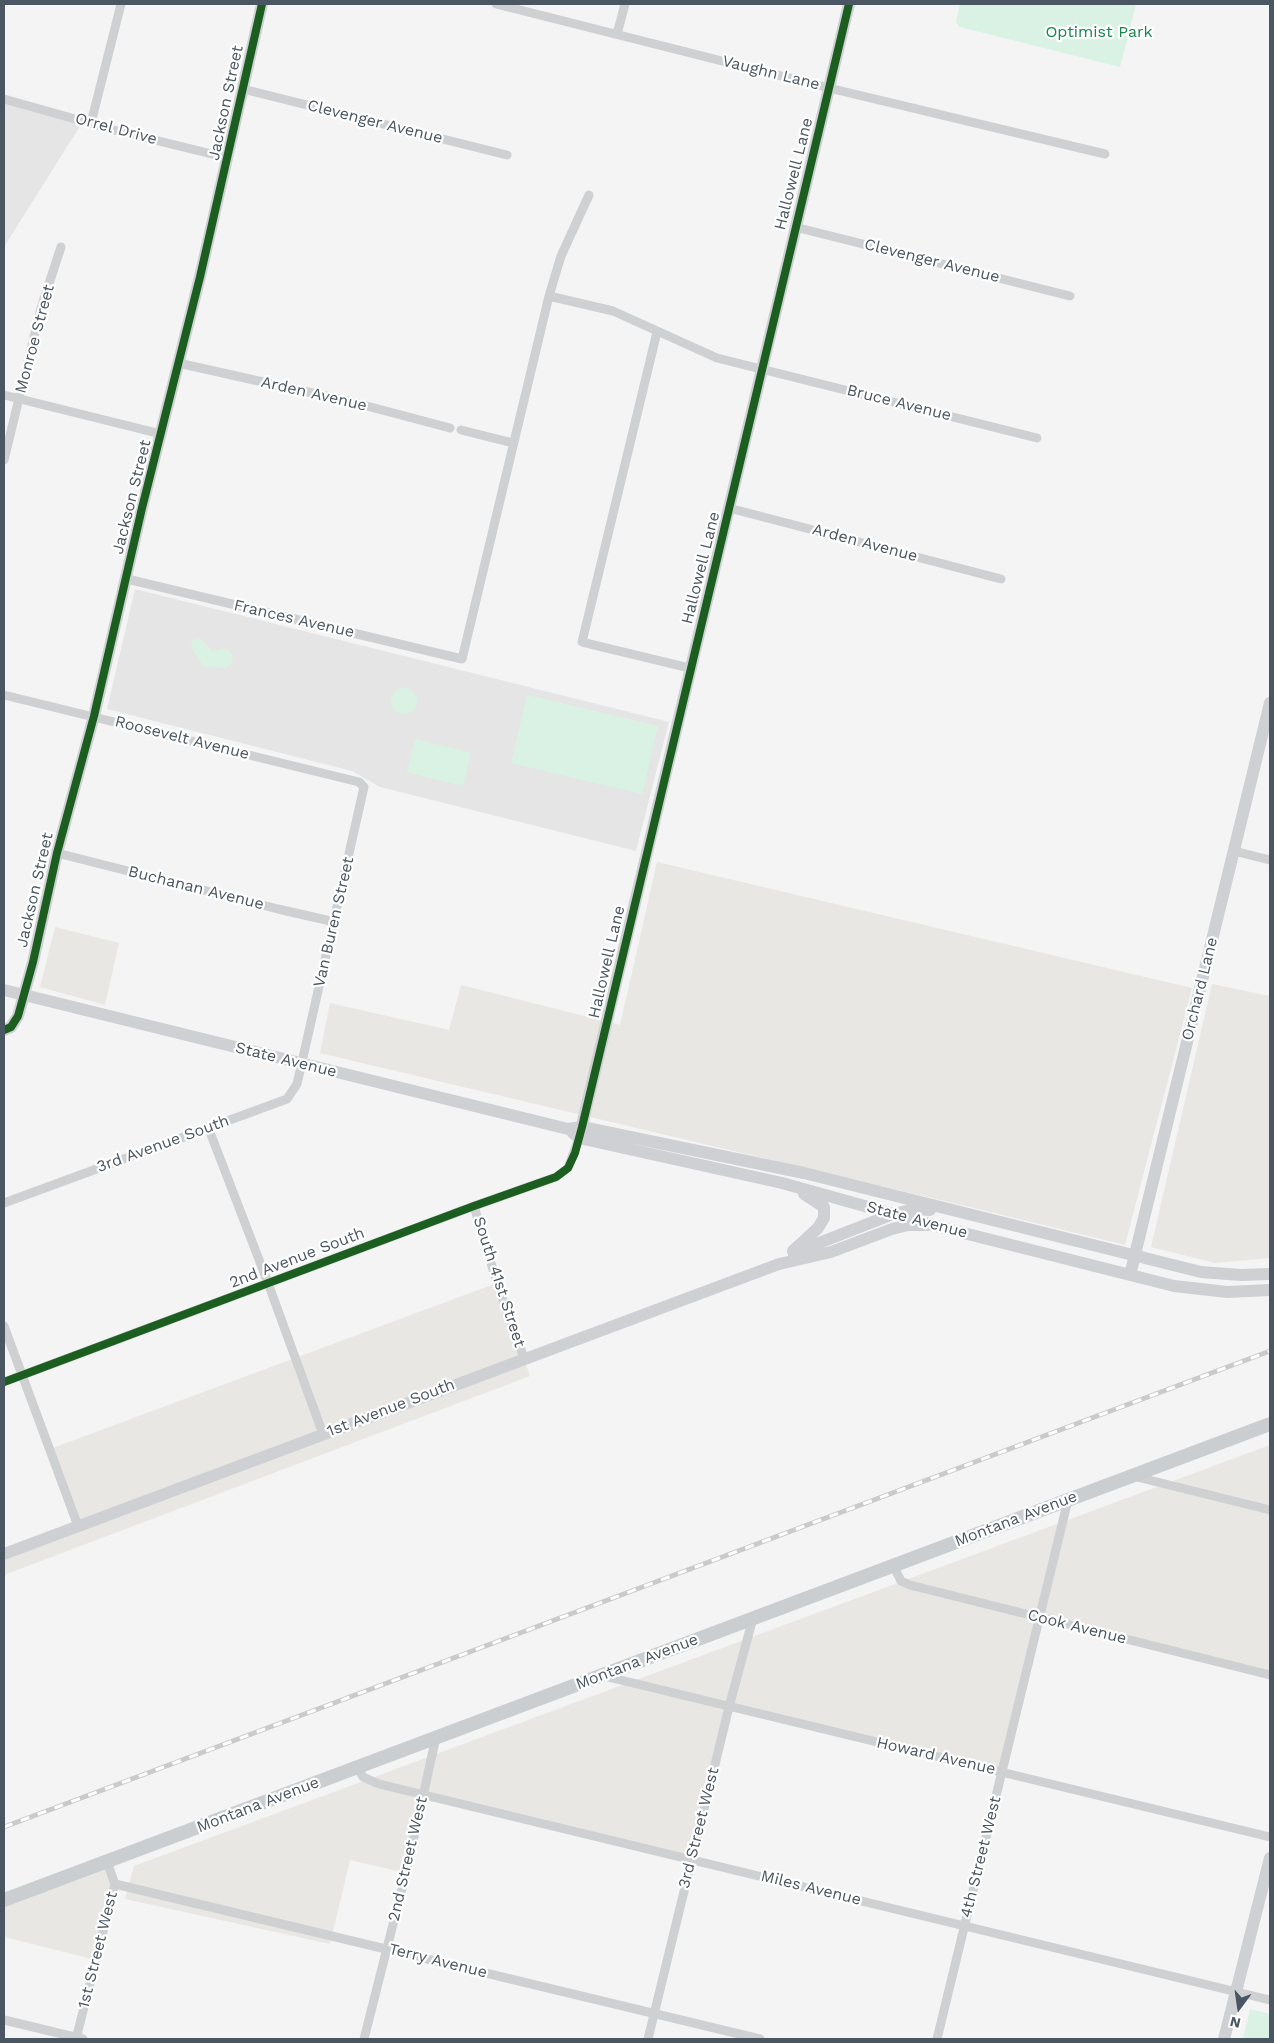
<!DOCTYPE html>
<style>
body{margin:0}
#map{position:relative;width:1274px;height:2043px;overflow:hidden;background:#f4f4f4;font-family:"Work Sans",sans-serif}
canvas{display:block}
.frame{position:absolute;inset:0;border:5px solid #4a5661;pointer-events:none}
.north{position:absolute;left:1214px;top:1983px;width:50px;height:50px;-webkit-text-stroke:4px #fff;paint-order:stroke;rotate:194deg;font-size:14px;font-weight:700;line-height:20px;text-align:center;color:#4a5661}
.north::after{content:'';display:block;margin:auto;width:18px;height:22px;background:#4a5661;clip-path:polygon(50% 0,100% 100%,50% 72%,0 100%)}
</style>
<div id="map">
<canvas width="1274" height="2043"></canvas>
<div class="frame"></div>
<div class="north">N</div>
</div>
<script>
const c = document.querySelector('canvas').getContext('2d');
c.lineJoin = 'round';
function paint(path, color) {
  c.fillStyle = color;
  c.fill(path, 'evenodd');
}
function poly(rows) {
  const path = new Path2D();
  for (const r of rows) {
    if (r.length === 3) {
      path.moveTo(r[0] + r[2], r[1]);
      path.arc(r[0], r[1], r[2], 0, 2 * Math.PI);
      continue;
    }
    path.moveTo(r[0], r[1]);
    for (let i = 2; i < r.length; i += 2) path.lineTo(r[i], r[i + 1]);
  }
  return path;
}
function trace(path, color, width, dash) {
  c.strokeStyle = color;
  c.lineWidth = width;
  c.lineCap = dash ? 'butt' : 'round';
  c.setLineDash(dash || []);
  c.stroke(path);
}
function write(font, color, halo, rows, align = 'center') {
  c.font = font + ' "Work Sans",sans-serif';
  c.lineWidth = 4.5;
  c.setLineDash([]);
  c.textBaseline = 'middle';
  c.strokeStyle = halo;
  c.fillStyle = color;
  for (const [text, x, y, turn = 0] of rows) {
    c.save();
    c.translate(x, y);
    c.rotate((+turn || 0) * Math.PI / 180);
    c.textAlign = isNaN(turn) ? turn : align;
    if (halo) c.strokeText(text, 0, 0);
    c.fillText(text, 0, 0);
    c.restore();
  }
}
paint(poly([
 [657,862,1192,988,1125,1245,974,1208,320,1053,330,1003,449,1030,461,985,620,1025],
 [55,927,119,943,105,1005,40,987],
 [1212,984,1270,996,1270,1258,1215,1263,1151,1247],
 [497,1283,530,1376,4,1575,4,1554,78,1526,50,1449],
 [1270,1445,1270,1675,1039,1618,1002,1772,729,1707,692,1859,424,1795,406,1873,350,1860,330,1944,125,1899,134,1866],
 [107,1862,115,1884,96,1960,4,1937,4,1900]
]), '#e8e7e3');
paint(poly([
 [4,103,82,123,4,247],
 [135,589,669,722,636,851,380,787,352,771,107,709]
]), '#e6e5e6');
paint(poly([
 [960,4,1136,4,1120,67,960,27,956,22],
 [197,638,203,641,211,650,215,651,223,648,230,651,233,656,232,663,225,668,213,666,207,668,203,666,191,647,192,641],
 [404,701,13],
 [527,695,658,726,642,794,511,763],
 [415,739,471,753,463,786,407,772],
 [1250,2009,1270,2014,1270,2039,1243,2039]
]), '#d9f2e3');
trace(poly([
 [496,4,829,88,1105,154],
 [617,34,625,4],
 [243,89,507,155],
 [4,99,114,130,228,158],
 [91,123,121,4],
 [795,227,1070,296],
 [549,296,613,311,717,358,1037,438],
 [657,332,582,642,690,668],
 [178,363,348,401,450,428],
 [4,395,161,434],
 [461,430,513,443],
 [4,460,41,308,61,247],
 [729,508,1001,579],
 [127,579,462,659,549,296,561,256,589,195],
 [4,695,359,782,364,787,297,1084,287,1099,4,1203],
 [1234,851,1270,860],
 [57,853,278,909,335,922],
 [208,1127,268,1283,323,1434],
 [474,1206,497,1283,524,1358],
 [4,1326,78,1526],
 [4,1382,474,1206,556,1177,568,1168,579,1138],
 [1133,1476,1270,1510],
 [893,1565,901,1581,910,1585,1270,1675],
 [604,1676,1270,1837],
 [357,1767,363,1777,379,1784,1270,2000],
 [115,1884,760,2039],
 [4,2020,83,2039],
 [76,2039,115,1884,107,1862],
 [364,2039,406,1873,436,1737],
 [648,2039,729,1707,753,1618],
 [937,2039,1068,1500]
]), '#ced0d2', 9);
trace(poly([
 [4,990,568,1129,582,1127,804,1173,1201,1272,1241,1275,1270,1274],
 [4,1030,11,1027,18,1016,33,962,57,853,94,716,142,508,200,277,262,4],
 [573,1133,579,1138,782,1183,940,1227,1174,1286,1227,1292,1270,1290],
 [579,1138,849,4],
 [793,1251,818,1228,824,1218,824,1207,804,1194],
 [794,1256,819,1243,893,1214,915,1209,930,1210],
 [1130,1275,1270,703],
 [4,1554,779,1264,831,1252,892,1229,908,1225,931,1225],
 [1224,2039,1270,1858]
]), '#ced0d4', 12);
trace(poly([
 [4,1900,1270,1424]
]), '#caced1', 14);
const rail = poly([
 [4,1827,1270,1351]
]);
trace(rail, '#c9cacc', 5);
trace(rail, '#fff', 3, [9]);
trace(poly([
 [4,1030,11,1027,18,1016,33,962,57,853,94,716,142,508,200,277,262,4],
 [4,1382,474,1206,556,1177,568,1168,575,1153,582,1127,849,4]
]), '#1b5e20', 8);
write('16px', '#17864f', '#fff', [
 ["Optimist Park",1099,32]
]);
write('16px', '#4a5661', '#fff', [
 ["Vaughn Lane",771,73,14],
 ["Jackson Street",226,103,-78],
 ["Clevenger Avenue",375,122,14],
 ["Orrel Drive",116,129,15],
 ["Hallowell Lane",794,174,-76],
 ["Clevenger Avenue",932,261,14],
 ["Monroe Street",35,339,-75],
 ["Arden Avenue",314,394,13],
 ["Bruce Avenue",899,403,14],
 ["Jackson Street",132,497,-76],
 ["Arden Avenue",865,543,15],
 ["Hallowell Lane",701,568,-76],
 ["Frances Avenue",294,619,13],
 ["Roosevelt Avenue",182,738,14],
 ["Buchanan Avenue",196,888,14],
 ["Jackson Street",35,890,-77],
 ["Van Buren Street",334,922,-77],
 ["Hallowell Lane",607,962,-77],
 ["Orchard Lane",1200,989,-76],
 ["State Avenue",286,1060,14],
 ["3rd Avenue South",163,1144,-20],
 ["State Avenue",917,1220,15],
 ["2nd Avenue South",297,1258,-21],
 ["South 41st Street",499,1282,72],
 ["1st Avenue South",391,1408,-21],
 ["Montana Avenue",1016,1519,-21],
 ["Cook Avenue",1077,1627,14],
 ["Montana Avenue",637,1662,-21],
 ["Howard Avenue",936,1756,13],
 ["Montana Avenue",258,1805,-21],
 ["3rd Street West",699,1828,-76],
 ["4th Street West",981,1857,-76],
 ["2nd Street West",408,1859,-77],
 ["Miles Avenue",811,1888,14],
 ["1st Street West",98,1950,-76],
 ["Terry Avenue",438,1961,14]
]);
</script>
